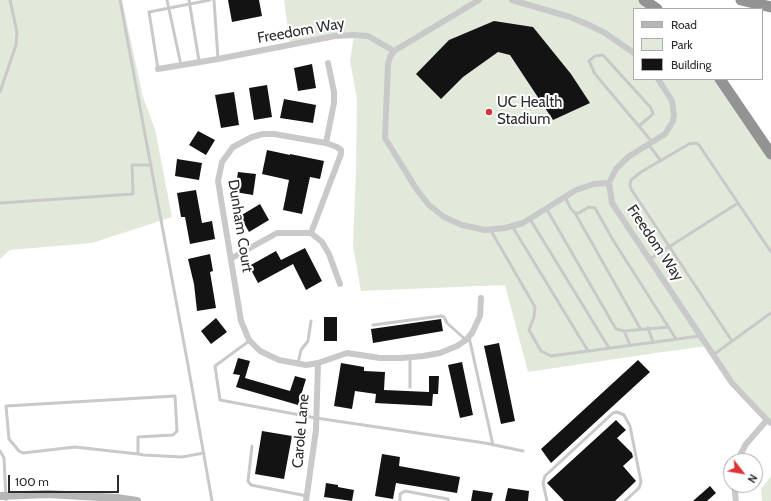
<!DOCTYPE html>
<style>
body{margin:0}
#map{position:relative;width:771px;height:501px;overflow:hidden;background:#fff;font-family:Cabin,sans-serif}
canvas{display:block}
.legend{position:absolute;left:633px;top:8px;width:130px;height:72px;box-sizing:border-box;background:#fff;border:1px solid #ababab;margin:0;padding:5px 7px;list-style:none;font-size:12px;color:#2c2c2c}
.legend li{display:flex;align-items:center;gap:8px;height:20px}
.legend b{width:20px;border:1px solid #ababab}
.north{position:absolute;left:723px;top:453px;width:40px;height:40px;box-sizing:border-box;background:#fff;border:1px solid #ababab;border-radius:50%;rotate:121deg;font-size:11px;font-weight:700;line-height:16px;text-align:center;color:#2c2c2c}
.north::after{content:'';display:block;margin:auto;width:14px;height:18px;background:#df3234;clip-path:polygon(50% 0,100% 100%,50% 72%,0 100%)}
.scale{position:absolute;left:8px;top:475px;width:111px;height:18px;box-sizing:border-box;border:2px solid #2c2c2c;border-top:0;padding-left:5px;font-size:12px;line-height:14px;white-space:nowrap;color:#2c2c2c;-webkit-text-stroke:3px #fff;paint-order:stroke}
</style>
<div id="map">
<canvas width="771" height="501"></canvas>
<ul class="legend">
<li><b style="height:5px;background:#b6b6b6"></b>Road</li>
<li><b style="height:11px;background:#e1eada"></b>Park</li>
<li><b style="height:11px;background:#131313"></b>Building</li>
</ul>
<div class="north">N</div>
<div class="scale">100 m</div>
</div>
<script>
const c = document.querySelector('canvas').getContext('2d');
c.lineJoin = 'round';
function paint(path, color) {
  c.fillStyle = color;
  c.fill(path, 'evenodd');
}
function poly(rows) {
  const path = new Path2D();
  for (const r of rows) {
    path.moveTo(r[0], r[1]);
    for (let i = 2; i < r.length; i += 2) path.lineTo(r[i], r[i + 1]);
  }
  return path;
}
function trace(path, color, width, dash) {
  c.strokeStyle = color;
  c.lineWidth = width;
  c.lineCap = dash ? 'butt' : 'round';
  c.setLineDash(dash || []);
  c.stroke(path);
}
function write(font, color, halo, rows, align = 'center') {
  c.font = font + ' Cabin,sans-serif';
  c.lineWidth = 4;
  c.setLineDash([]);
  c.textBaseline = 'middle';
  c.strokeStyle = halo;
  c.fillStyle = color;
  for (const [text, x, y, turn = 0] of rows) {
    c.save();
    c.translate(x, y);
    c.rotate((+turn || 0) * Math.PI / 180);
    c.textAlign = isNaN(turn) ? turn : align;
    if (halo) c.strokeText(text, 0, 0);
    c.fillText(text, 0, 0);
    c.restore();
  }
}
paint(poly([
 [0,0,122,0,143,97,155,129,172,217,92,243,10,250,0,259],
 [284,0,644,0,657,9,634,9,634,79,720,79,771,154,771,423,732,383,707,346,656,353,528,372,505,285,361,291,353,246,356,170,357,99,350,61,354,35,290,45],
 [771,476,771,501,762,501,761,489]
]), '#e1eada');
paint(poly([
 [228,0,259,0,262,16,232,22],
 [494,21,533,27,571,74,590,103,553,120,510,55,498,52,463,77,441,99,416,74,449,40],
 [312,64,316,88,298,91,294,68],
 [267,85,272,117,254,120,249,88],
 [234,92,239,125,221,128,215,95],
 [284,99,316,105,313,123,280,118],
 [198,131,215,140,206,155,189,145],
 [267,150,290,155,290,154,324,161,320,179,310,177,302,214,283,210,289,180,262,174],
 [177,159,202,163,199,180,175,176],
 [238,172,256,174,253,195,235,192],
 [196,190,202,223,212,221,215,239,190,244,185,217,181,217,177,193],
 [260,204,269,220,249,232,240,216],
 [305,248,322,281,306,290,293,264,258,283,249,266,276,251,281,260],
 [210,254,213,271,210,272,216,308,197,311,194,284,188,259],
 [324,317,337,317,337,341,324,341],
 [216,318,227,332,211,344,201,331],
 [441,319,443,331,373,343,371,329],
 [499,343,515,421,501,424,484,346],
 [238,358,250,361,245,378,290,391,295,376,306,379,298,405,236,387,240,375,233,374],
 [638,360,650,372,551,463,541,449],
 [462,362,473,415,460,418,448,365],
 [341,363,364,367,364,371,385,372,384,390,429,392,429,376,439,376,438,394,433,394,432,406,375,403,376,394,355,391,352,409,334,406],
 [616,420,626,430,617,438,632,453,633,457,623,466,636,481,615,501,564,501,547,483],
 [262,431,292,436,284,479,255,474],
 [382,454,400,457,399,466,460,477,457,493,396,483,393,499,375,496],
 [326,483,338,485,338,487,354,490,352,501,324,497],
 [710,486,716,493,707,501,693,501],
 [508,488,529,491,528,501,505,501],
 [473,490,493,493,491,501,471,501]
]), '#131313');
trace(poly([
 [120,0,188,365,212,501],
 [167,0,181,65],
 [189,0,199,61],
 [214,0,218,59],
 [158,69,149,12,210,0],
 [0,92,16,45,17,32,10,0],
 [639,126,653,114,651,108,603,55,595,56,589,61,595,74,653,143],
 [649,145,661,161],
 [565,197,571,209,575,213,579,213,589,207,595,208,613,240,676,339],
 [0,203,133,194,132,165,151,165],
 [546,208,616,329,624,331,630,345],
 [575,213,640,328],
 [530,219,609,348],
 [512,226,588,351],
 [490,229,535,307,534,317,529,330,541,351,551,356,700,336],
 [650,259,738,203],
 [373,325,441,316,444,317,447,323,466,340],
 [648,328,653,342],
 [624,331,669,327],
 [469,337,493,445],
 [249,341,215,366,220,400,316,418,485,443,523,451],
 [732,341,631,189,630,185,631,180,641,172,689,144,696,143,699,145,771,252],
 [713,355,771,313],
 [410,358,410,387],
 [298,363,301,350,308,341,311,321],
 [252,446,248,481,251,485,307,496],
 [0,451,4,458,6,501],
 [138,454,138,437,173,435,177,431,175,396,6,406,9,439,19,451,23,453,75,447,138,454,144,455,182,457,204,453],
 [400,501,400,494,405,491,448,499,448,501],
 [547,501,543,483,545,476,613,413,617,412,624,415,630,426,641,482,639,488,625,501]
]), '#c9c9c9', 3);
trace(poly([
 [512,0,570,17,589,25,605,33,634,53],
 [394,51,390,57,388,64,385,138,417,190,429,205,444,217,462,225,485,230,505,228,523,223,576,190,594,184,609,183],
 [158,69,218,59,335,36,354,35,368,36,394,51,479,0],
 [658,79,672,101,674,115,673,121,665,134,628,157,616,169,609,183,612,203,732,383,767,420,771,423],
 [326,143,334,103,334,92,328,63],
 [311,233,341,154,341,150,337,147,326,143,274,134,263,134,252,137,233,147,222,162,218,181,241,321,249,340,260,351,279,360,306,365,318,363,347,353,380,358,402,358,423,356,440,353,457,346,466,340,472,333,480,316,481,298],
 [311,233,322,242,329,254,340,284],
 [232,258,277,233,311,233],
 [737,461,746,444,767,420],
 [734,485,736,501],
 [306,501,316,430,318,363]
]), '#c9c9c9', 6);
trace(poly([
 [0,496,48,494,117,498,137,501]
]), '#b6b6b6', 8);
trace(poly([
 [644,0,657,9],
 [741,0,771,7],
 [720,79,771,154]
]), '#939393', 11);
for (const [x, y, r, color] of [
 [489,112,4,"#df3234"]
]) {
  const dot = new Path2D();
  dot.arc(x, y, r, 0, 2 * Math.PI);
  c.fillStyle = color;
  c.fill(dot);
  trace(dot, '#fff', 1.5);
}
write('15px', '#2c2c2c', '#fff', [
 ["Freedom Way",301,31,-10],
 ["Dunham Court",240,226,81],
 ["Freedom Way",655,243,56],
 ["Carole Lane",301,431,-85]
]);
write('15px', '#2c2c2c', '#fff', [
 ["UC Health",497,103],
 ["Stadium",497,120]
], 'left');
</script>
